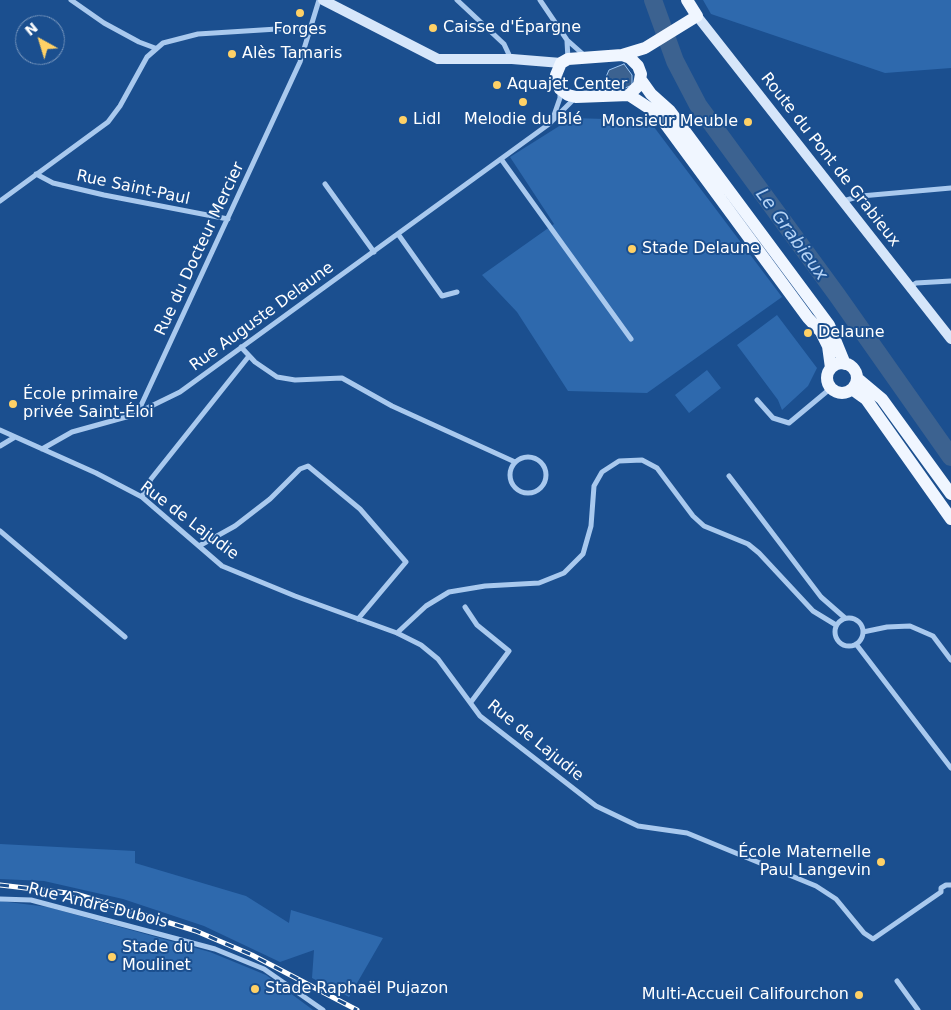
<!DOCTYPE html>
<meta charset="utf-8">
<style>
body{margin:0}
#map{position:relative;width:951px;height:1010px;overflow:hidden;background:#1b4f8f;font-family:"DejaVu Sans",sans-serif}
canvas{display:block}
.north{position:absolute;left:15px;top:15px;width:50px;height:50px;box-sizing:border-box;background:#1b4f8f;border:1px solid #7695bc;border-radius:50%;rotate:321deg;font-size:14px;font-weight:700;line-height:20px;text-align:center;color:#fff}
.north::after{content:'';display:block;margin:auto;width:18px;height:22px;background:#ffd166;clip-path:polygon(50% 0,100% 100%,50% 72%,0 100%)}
</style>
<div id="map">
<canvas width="951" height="1010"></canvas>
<div class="north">N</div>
</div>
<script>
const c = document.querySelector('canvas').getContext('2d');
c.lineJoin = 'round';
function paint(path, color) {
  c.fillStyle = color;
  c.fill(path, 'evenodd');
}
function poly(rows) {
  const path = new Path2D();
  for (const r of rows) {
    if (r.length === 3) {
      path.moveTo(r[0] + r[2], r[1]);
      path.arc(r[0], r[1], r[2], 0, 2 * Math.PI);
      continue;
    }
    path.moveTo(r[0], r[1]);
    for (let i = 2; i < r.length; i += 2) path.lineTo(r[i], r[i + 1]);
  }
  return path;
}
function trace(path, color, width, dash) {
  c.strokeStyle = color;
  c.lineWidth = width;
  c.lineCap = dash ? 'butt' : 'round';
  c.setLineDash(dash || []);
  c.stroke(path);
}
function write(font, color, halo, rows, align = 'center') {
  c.font = font + ' "DejaVu Sans",sans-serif';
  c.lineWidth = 4;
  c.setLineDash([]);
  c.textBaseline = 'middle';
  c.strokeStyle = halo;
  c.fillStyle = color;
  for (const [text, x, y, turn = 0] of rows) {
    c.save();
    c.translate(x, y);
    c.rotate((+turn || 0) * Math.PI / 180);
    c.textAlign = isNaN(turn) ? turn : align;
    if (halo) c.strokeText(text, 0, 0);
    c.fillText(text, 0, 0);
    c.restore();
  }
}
paint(poly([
 [703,0,951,0,951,68,885,73,711,14],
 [572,118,638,120,654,127,782,297,647,393,568,391,517,312,482,275,554,224,510,157],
 [777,315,817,368,808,386,782,410,778,400,737,345],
 [707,370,721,388,689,413,675,395],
 [0,844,135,851,135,863,246,896,289,923,291,910,383,938,349,997,312,978,314,950,280,962,204,926,123,899,44,881,0,879],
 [0,901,48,907,210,952,266,975,313,1010,0,1010]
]), '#2e69ad');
const water = poly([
 [624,64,632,75,632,85,623,89,609,84,606,77,609,70,624,64]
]);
paint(water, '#3c6290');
trace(water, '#9cc4f0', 1);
trace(poly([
 [653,0,675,61,698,105,837,295,951,457]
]), '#3c6290', 18);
trace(poly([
 [71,0,104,23,139,42,155,48],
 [457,0,504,44,511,59],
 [540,0,567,40,585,56],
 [567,41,568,59],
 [553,118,560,98,560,91],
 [501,159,631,339],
 [36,174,53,183,104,195,228,219],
 [325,184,374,252],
 [0,201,108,122,120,106,147,57,163,43,198,34,309,27],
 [843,201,861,196,951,188],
 [398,234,442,296,457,292],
 [910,287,916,283,951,281],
 [241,347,255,362,277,377,295,380,342,378,392,406,515,462],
 [757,400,773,418,789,423,831,388],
 [137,413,180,392,549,124,575,98],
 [0,430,96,473,142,497,222,566,295,596,397,633,421,645,438,659,480,716,596,806,638,826,687,833,816,886,836,899,864,933,873,939,941,892,941,888,946,885,951,885],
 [0,446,15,437],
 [42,449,72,432,137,414,300,62,319,0],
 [528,475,18],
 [729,476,821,597,845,618],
 [142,497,151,479,249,356],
 [0,531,125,637],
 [199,546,235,526,270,499,300,469,308,466,360,509,406,562,358,619],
 [465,607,477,625,509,651,471,702],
 [849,632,14],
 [863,632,887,627,910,626,933,636,951,660],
 [397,633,426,606,449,592,485,586,539,583,564,573,583,554,591,526,594,486,602,472,619,461,642,460,657,468,693,516,704,526,748,544,759,553,813,611,836,625],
 [856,644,951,768],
 [0,899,31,900,215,949,264,969,323,1010],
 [897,981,918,1010]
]), '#a9c9ee', 5);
trace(poly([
 [323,0,438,59,512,59,561,63],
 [697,16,951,339]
]), '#d6e6fa', 10);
trace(poly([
 [622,55,630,58,638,66,641,74,639,85,629,95,576,97,568,95,560,89,556,75,561,63,568,59,622,55],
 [622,55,645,48,697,16,687,0],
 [641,80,651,94,670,111,829,325,845,364],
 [629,95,658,114,808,318,821,332,828,346,831,368],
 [842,378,15],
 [857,378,882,399,951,494],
 [852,389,866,399,951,519]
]), '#f0f6ff', 12);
const rail = poly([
 [0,885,76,894,196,931,252,955,357,1010]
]);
trace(rail, '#fff', 5);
trace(rail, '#1b4f8f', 3, [9]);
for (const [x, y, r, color] of [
 [300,13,5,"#ffd166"],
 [433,28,5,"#ffd166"],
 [232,54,5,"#ffd166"],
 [497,85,5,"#ffd166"],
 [523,102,5,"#ffd166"],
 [403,120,5,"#ffd166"],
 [748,122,5,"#ffd166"],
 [632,249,5,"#ffd166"],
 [808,333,5,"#ffd166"],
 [13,404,5,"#ffd166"],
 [881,862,5,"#ffd166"],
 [112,957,5,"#ffd166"],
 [255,989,5,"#ffd166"],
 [859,995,5,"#ffd166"]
]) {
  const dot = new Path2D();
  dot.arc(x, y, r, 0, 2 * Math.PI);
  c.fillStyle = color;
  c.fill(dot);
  trace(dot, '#1b4f8f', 2);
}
write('16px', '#fff', '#1b4f8f', [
 ["Caisse d'Épargne",443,28],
 ["Forges",300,30,"center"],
 ["Alès Tamaris",242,54],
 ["Aquajet Center",507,85],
 ["Lidl",413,120],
 ["Melodie du Blé",523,120,"center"],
 ["Monsieur Meuble",738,122,"right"],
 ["Stade Delaune",642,249],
 ["Delaune",818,333],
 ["École primaire",23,395],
 ["privée Saint-Éloi",23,413],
 ["École Maternelle",871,853,"right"],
 ["Paul Langevin",871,871,"right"],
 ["Stade du",122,948],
 ["Moulinet",122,966],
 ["Stade Raphaël Pujazon",265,989],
 ["Multi-Accueil Califourchon",849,995,"right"]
], 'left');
write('16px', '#fff', '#1b4f8f', [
 ["Route du Pont de Grabieux",830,160,52],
 ["Rue Saint-Paul",133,188,12],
 ["Rue du Docteur Mercier",200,249,-65],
 ["Rue Auguste Delaune",262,317,-36],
 ["Rue de Lajudie",189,521,37],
 ["Rue de Lajudie",535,741,39],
 ["Rue André Dubois",98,906,14]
]);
write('italic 18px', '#b5d3f5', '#1b4f8f', [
 ["Le Grabieux",791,235,54]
]);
</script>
